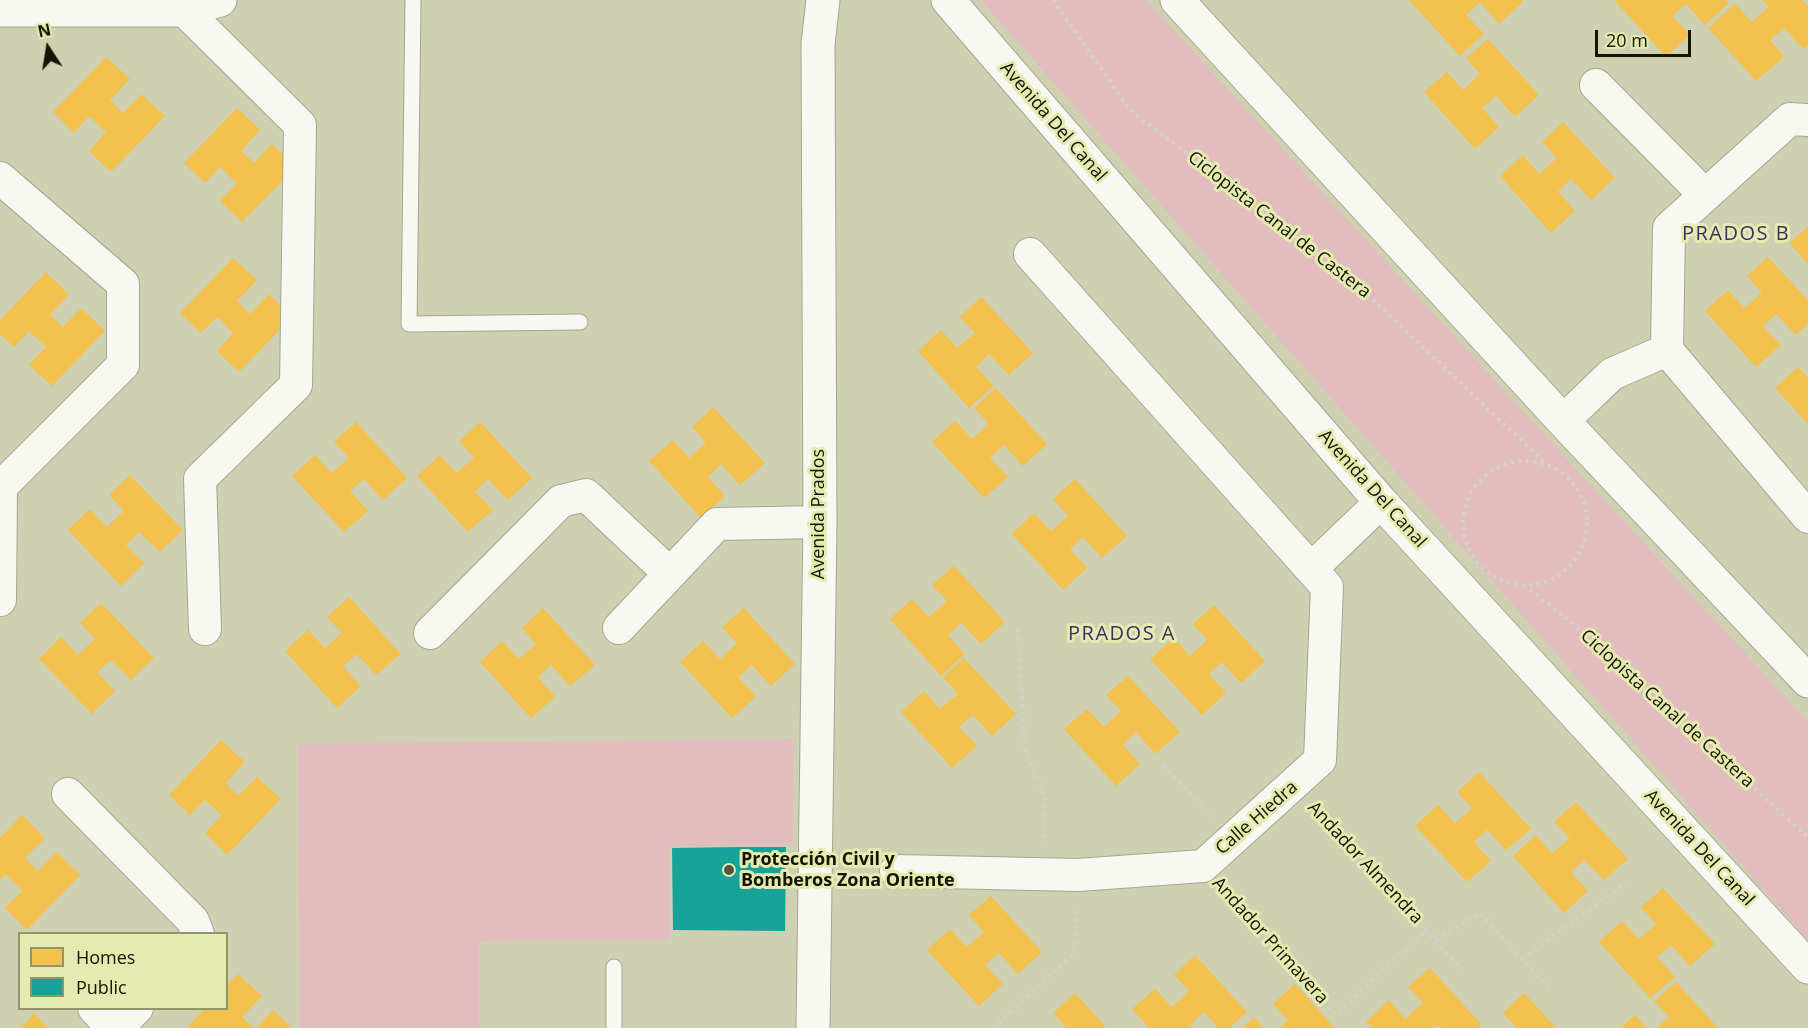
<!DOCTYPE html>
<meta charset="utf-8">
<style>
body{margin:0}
#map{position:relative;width:1808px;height:1028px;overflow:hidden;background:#ced0b1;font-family:"Open Sans",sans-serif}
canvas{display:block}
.legend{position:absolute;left:18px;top:932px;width:210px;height:78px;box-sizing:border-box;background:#e5eab0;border:2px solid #91956a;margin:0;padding:8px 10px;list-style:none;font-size:18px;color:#141502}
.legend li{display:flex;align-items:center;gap:12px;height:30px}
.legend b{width:30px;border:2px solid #91956a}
.north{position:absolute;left:18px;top:18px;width:60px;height:60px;-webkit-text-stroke:4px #e5eab0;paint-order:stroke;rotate:348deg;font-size:16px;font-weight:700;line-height:24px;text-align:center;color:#141502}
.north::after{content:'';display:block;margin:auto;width:21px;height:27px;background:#141502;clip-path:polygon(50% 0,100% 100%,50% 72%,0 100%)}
.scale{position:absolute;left:1595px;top:30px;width:96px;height:27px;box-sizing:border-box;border:3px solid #141502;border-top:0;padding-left:8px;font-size:18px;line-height:21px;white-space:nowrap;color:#141502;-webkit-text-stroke:4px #e5eab0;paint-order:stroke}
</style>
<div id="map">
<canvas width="1808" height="1028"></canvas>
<ul class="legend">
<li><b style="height:16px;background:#f2c14e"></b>Homes</li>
<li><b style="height:16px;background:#17a398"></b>Public</li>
</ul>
<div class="north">N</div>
<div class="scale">20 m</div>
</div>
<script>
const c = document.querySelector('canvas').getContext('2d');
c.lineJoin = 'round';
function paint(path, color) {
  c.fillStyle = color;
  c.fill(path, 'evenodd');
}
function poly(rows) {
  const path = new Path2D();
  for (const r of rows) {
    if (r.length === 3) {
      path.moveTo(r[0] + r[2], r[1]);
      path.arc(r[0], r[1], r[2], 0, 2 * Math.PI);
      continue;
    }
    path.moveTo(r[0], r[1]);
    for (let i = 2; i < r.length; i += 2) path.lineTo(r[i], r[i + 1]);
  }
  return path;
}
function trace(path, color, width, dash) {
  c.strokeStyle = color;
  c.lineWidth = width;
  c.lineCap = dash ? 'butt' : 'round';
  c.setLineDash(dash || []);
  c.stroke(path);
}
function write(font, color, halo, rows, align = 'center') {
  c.font = font + ' "Open Sans",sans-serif';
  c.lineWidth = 6;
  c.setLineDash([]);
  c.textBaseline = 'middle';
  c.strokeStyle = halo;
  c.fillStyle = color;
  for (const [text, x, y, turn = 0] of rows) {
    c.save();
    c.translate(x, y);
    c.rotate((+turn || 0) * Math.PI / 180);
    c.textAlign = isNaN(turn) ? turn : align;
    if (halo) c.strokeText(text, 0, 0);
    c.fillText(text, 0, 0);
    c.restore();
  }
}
paint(poly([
 [981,0,1146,0,1808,722,1808,940],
 [793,739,793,845,669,846,670,940,479,941,479,1028,300,1028,298,744]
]), '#e2bcbe');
paint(poly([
 [1409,0,1522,0,1523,2,1499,24,1480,2,1466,15,1484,34,1460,56],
 [1614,0,1726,0,1729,3,1705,25,1686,4,1672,16,1690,35,1666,57],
 [1762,0,1802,0,1808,6,1808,45,1803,49,1784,28,1770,40,1784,57,1756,81,1708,28,1735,4,1752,22,1769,7],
 [1488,39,1539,95,1515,117,1496,96,1482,108,1499,127,1475,149,1424,92,1447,72,1463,90,1480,74,1466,58],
 [106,57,130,79,110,100,123,113,141,94,165,116,111,172,89,151,106,132,89,116,74,133,53,112],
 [237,108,260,130,241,151,254,163,272,144,296,167,242,222,220,201,237,183,220,167,205,183,184,163],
 [1563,122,1615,178,1591,200,1571,179,1558,191,1575,211,1551,233,1500,176,1523,155,1539,174,1557,158,1542,142],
 [1808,227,1808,264,1789,243],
 [1768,257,1808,300,1808,324,1796,335,1776,314,1763,326,1781,345,1756,367,1705,311,1728,290,1744,308,1762,293,1747,276],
 [233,258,257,280,237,301,250,314,269,294,292,317,239,372,217,351,233,333,217,317,201,333,180,313],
 [46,272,69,294,50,315,63,327,81,308,105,331,52,386,29,365,46,347,29,331,14,347,0,334,0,320],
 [981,297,1033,353,1009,375,989,354,976,367,994,386,969,408,918,351,941,330,957,348,975,333,960,317],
 [1798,367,1808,378,1808,424,1775,388],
 [996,388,1047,444,1023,466,1004,445,990,458,1008,477,984,498,932,442,955,421,972,439,989,424,974,408],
 [713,407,765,463,740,485,721,464,708,477,725,496,701,518,649,461,673,440,689,458,706,443,692,427],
 [356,422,407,478,383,500,364,479,350,491,368,511,344,532,292,476,315,455,332,473,349,458,334,442],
 [480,422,532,478,508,500,488,479,475,492,493,510,468,532,417,476,440,455,456,473,474,458,459,441],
 [130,475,183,530,160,552,139,532,126,545,144,563,121,586,68,530,90,509,107,527,124,511,109,495],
 [1075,479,1127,536,1102,558,1083,537,1070,549,1087,568,1063,590,1012,534,1034,513,1051,531,1068,516,1053,499],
 [954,566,1005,622,981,644,961,623,948,635,965,654,941,676,890,619,912,599,929,617,947,601,932,585],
 [349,597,401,654,376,675,357,654,343,666,361,686,337,708,285,651,308,630,325,648,342,633,327,617],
 [101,603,154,658,131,680,111,660,97,672,115,691,92,714,39,659,61,637,78,655,95,639,80,623],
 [1214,605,1265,661,1241,683,1222,662,1209,674,1226,693,1202,715,1150,659,1174,638,1190,656,1207,640,1193,624],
 [543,608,595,665,570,686,551,665,538,677,555,697,531,718,480,662,502,641,519,659,536,644,522,628],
 [744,608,795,664,771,686,752,665,738,677,756,697,732,718,680,662,703,641,720,659,737,643,722,627],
 [964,658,1016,714,992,736,973,715,959,727,977,746,952,768,901,712,924,691,940,709,958,694,943,677],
 [1128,676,1180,732,1155,754,1136,732,1123,745,1140,764,1116,786,1064,729,1087,709,1104,727,1121,711,1106,695],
 [221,740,245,762,226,783,238,796,257,777,281,799,227,855,205,833,222,815,205,800,190,815,169,795],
 [1479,772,1531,829,1506,850,1487,830,1474,842,1491,861,1467,882,1415,826,1438,805,1455,823,1472,808,1457,792],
 [1576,802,1628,859,1604,880,1584,860,1571,872,1588,891,1564,913,1513,856,1536,835,1552,854,1570,838,1554,822],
 [22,815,45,838,25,858,38,871,57,852,80,875,27,930,5,908,22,891,5,874,0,880,0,838],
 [1663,888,1715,944,1690,966,1671,945,1657,957,1675,977,1650,998,1599,942,1622,921,1639,939,1656,924,1641,907],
 [991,896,1042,952,1018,974,999,953,985,965,1003,984,979,1006,927,950,950,929,967,947,984,932,969,915],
 [1195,955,1247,1012,1229,1028,1218,1028,1204,1012,1190,1025,1193,1028,1149,1028,1132,1009,1155,989,1172,1007,1189,991,1174,975],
 [1430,968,1481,1024,1477,1028,1441,1028,1438,1025,1434,1028,1372,1028,1366,1022,1389,1000,1405,1019,1423,1003,1408,987],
 [238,974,262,996,242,1017,254,1028,187,1028,205,1008,226,1008,226,986],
 [1676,982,1718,1028,1657,1028,1669,1017,1654,1001],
 [1295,984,1335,1028,1279,1028,1288,1020,1273,1004],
 [1075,993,1107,1028,1067,1028,1053,1013],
 [1524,993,1556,1028,1517,1028,1503,1013],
 [273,1010,292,1028,256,1028],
 [34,1014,49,1028,20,1028],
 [1635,1015,1647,1028,1620,1028],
 [1254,1017,1264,1028,1243,1028]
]), '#f2c14e');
paint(poly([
 [739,847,786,847,785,931,673,930,672,848]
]), '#17a398');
const service = poly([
 [413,0,409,324,580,322],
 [614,967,614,1028]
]);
const minor = poly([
 [184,10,300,125,296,385,200,479,205,629],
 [1596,85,1705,195],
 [0,178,123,284,123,365,1,487,0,600],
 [1667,350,1669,228,1790,119,1808,120],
 [1563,421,1612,374,1667,350,1808,517],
 [1311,569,1381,502],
 [619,628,717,524,820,522],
 [430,633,561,501,586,495,670,574],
 [68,794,193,921,198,934],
 [896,871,1078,875,1203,866,1320,760,1327,587,1030,254],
 [94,1008,112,1028],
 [117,1028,137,1008]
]);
const secondary = poly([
 [948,0,1381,502,1808,967],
 [1177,0,1563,421,1808,681],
 [0,10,184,10,220,0],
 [813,1028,820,522,818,44,823,0]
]);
trace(service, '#a5a78f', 17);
trace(minor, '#a5a78f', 34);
trace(secondary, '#a5a78f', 35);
trace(poly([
 [1053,0,1130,110,1347,275,1546,464],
 [1525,523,62],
 [1524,585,1564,616,1808,837],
 [1018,629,1025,748,1045,797,1043,843],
 [1164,765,1210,816],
 [1314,808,1461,969],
 [1224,889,1336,1015,1427,929],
 [1436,940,1480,913,1549,989],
 [1522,959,1626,883],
 [993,1028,1074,953,1077,905]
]), '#d1d2c8', 4, [3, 4.5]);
trace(service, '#f8f8f3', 15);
trace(minor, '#f8f8f3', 32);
trace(secondary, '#f8f8f3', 33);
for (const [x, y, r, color] of [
 [729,870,6,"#55563f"]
]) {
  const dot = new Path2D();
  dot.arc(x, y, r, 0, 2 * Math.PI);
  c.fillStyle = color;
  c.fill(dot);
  trace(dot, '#e5eab0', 2);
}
write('18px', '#141502', '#e5eab0', [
 ["Avenida Del Canal",1053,122,49],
 ["Ciclopista Canal de Castera",1279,225,38],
 ["Avenida Del Canal",1372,489,48],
 ["Avenida Prados",819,514,-90],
 ["Ciclopista Canal de Castera",1667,709,42],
 ["Calle Hiedra",1257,818,-41],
 ["Avenida Del Canal",1699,848,47],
 ["Andador Almendra",1365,863,47],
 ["Andador Primavera",1270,941,48]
]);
write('bold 18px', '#141502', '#e5eab0', [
 ["Protección Civil y",741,860],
 ["Bomberos Zona Oriente",741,881]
], 'left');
c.letterSpacing = '1.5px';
write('20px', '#3e2f6b', '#e5eab0', [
 ["PRADOS B",1736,234],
 ["PRADOS A",1122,634]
]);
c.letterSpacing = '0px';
</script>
